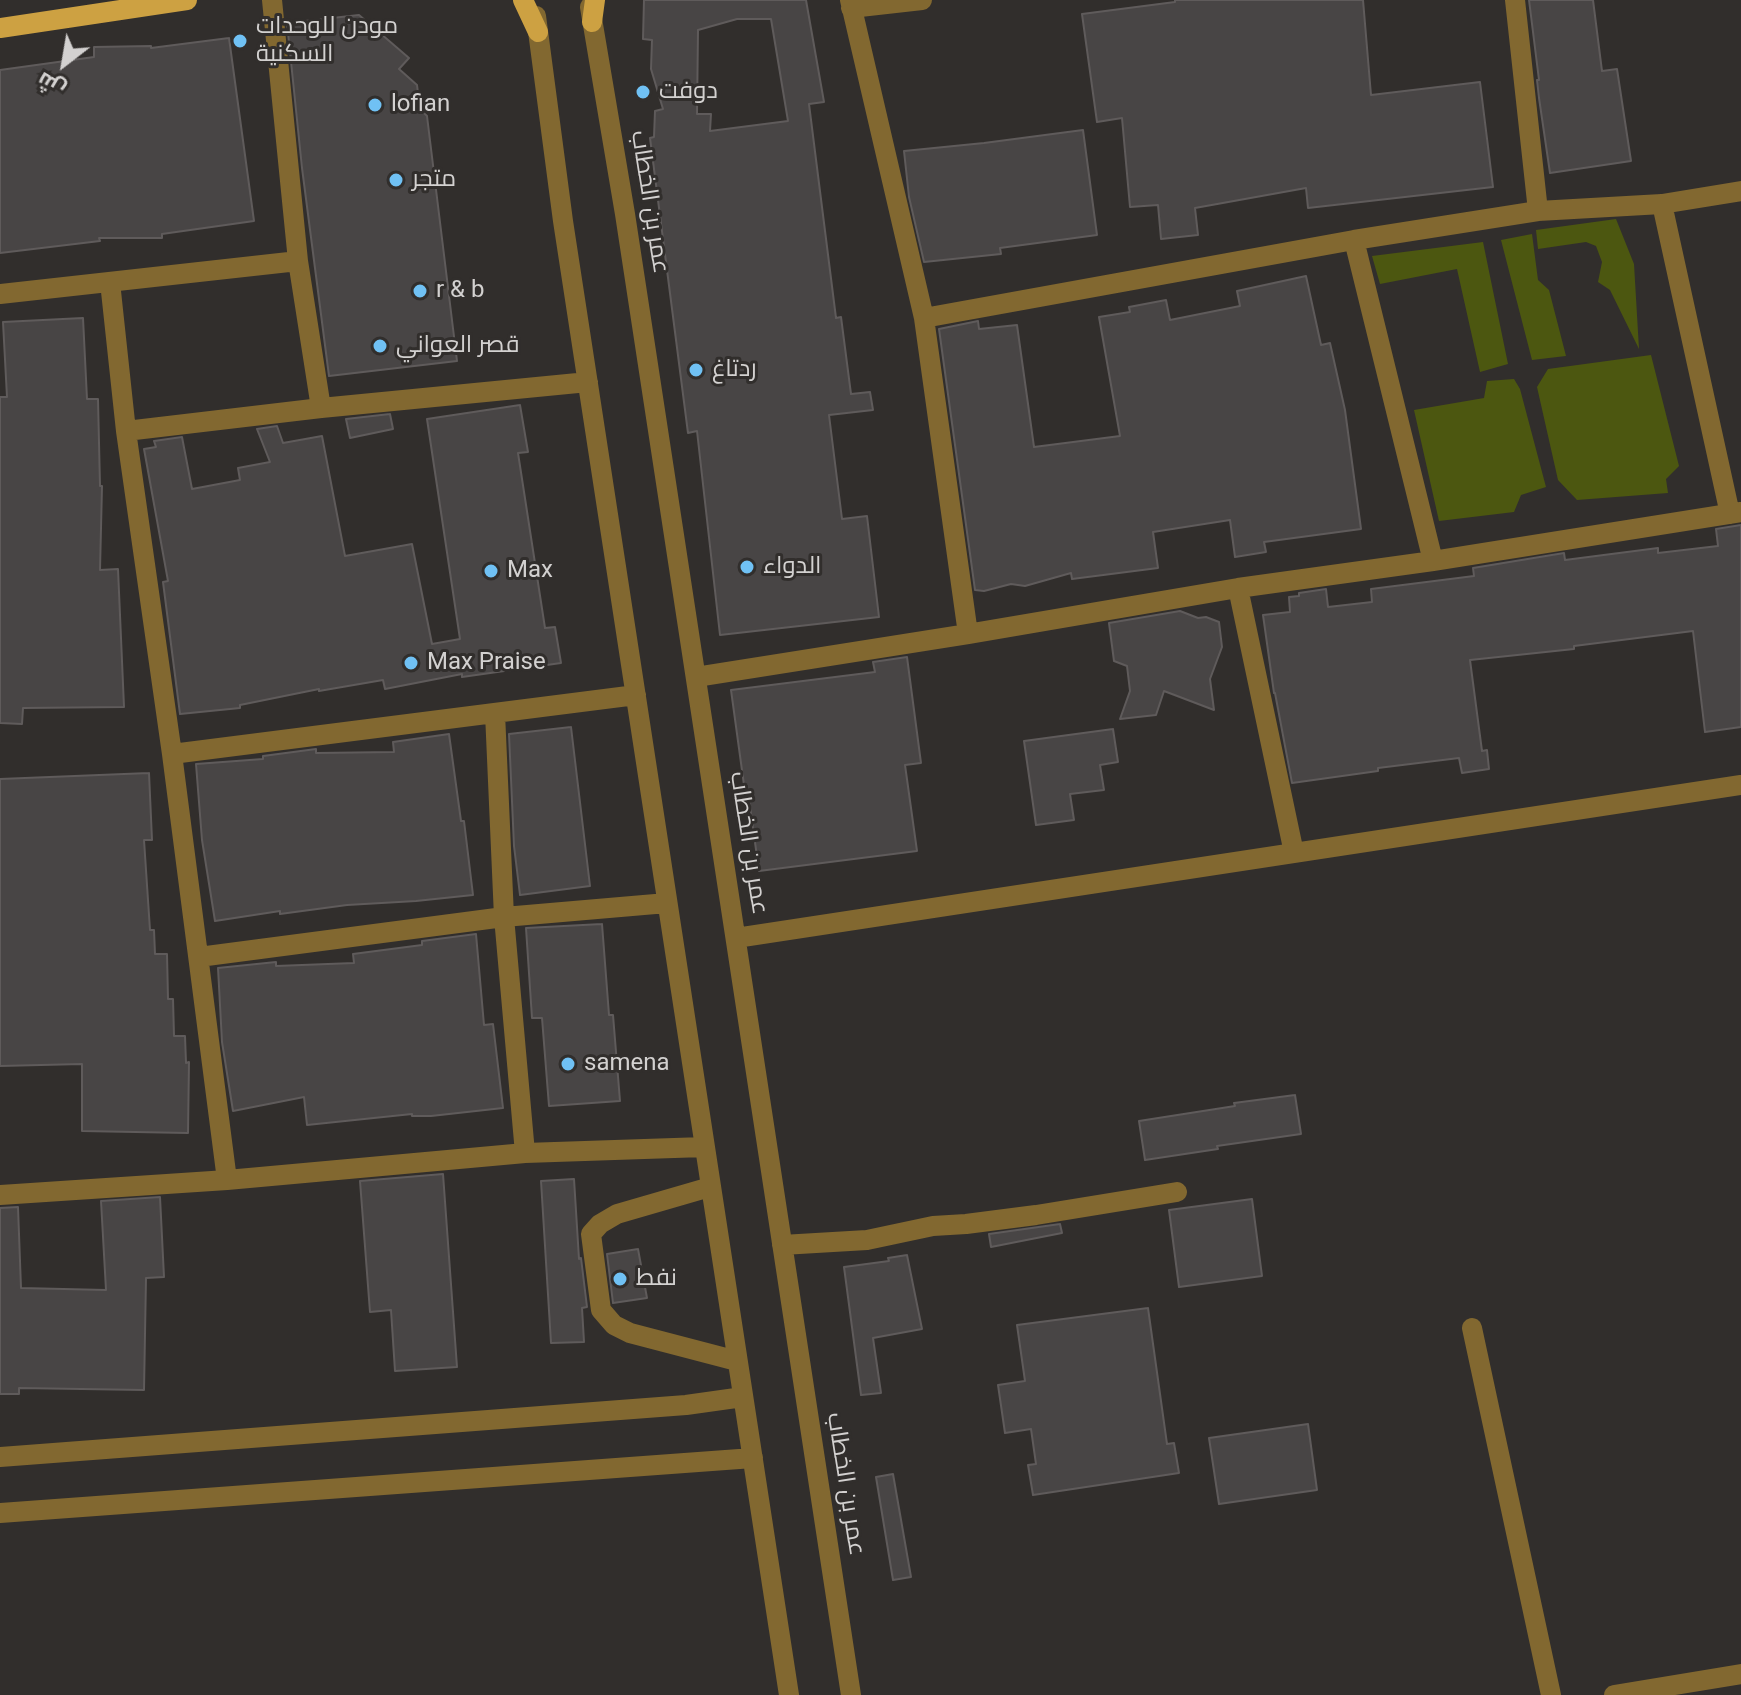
<!DOCTYPE html>
<meta charset="utf-8">
<style>
body{margin:0}
#map{position:relative;width:1741px;height:1695px;overflow:hidden;background:#312e2c;font-family:Roboto,Cairo,sans-serif}
canvas{display:block}
.north{position:absolute;left:24px;top:24px;width:80px;height:80px;-webkit-text-stroke:6px #312e2c;paint-order:stroke;rotate:211deg;font-size:22px;font-weight:700;line-height:32px;text-align:center;color:#d3d1d0}
.north::after{content:'';display:block;margin:auto;width:28px;height:36px;background:#d3d1d0;clip-path:polygon(50% 0,100% 100%,50% 72%,0 100%)}
</style>
<div id="map">
<canvas width="1741" height="1695"></canvas>
<div class="north">ش</div>
</div>
<script>
const c = document.querySelector('canvas').getContext('2d');
c.lineJoin = 'round';
function paint(path, color) {
  c.fillStyle = color;
  c.fill(path, 'evenodd');
}
function poly(rows) {
  const path = new Path2D();
  for (const r of rows) {
    path.moveTo(r[0], r[1]);
    for (let i = 2; i < r.length; i += 2) path.lineTo(r[i], r[i + 1]);
  }
  return path;
}
function trace(path, color, width, dash) {
  c.strokeStyle = color;
  c.lineWidth = width;
  c.lineCap = dash ? 'butt' : 'round';
  c.setLineDash(dash || []);
  c.stroke(path);
}
function write(font, color, halo, rows, align = 'center') {
  c.font = font + ' Roboto,Cairo,sans-serif';
  c.lineWidth = 6;
  c.setLineDash([]);
  c.textBaseline = 'middle';
  c.strokeStyle = halo;
  c.fillStyle = color;
  for (const [text, x, y, turn = 0] of rows) {
    c.save();
    c.translate(x, y);
    c.rotate((+turn || 0) * Math.PI / 180);
    c.textAlign = isNaN(turn) ? turn : align;
    if (halo) c.strokeText(text, 0, 0);
    c.fillText(text, 0, 0);
    c.restore();
  }
}
paint(poly([
 [1616,219,1634,264,1639,349,1610,290,1598,282,1602,262,1596,246,1586,242,1538,249,1536,230],
 [1532,234,1538,280,1549,290,1566,356,1532,360,1501,240],
 [1483,242,1508,364,1480,372,1457,269,1380,284,1372,256],
 [1651,355,1679,466,1666,479,1668,493,1577,500,1558,480,1537,387,1548,369],
 [1514,379,1520,389,1546,487,1521,495,1514,512,1439,521,1414,410,1484,398,1487,381]
]), '#4c5710');
const building = poly([
 [644,0,806,0,824,102,809,104,836,318,841,317,851,394,870,392,873,410,829,415,842,519,867,516,879,617,720,635,697,431,688,433,650,138,654,137,655,111,663,109,651,69,652,40,643,39,644,0],
 [737,19,771,19,788,121,710,131,711,114,697,114,698,30,737,19],
 [1175,0,1363,0,1371,95,1480,82,1493,187,1308,208,1306,188,1195,208,1198,235,1161,239,1158,205,1130,207,1122,118,1097,122,1082,14,1175,2,1175,0],
 [1529,0,1593,0,1602,71,1617,69,1631,161,1550,173,1539,98,1537,80,1539,80,1529,0],
 [359,15,409,58,399,69,417,85,420,109,427,116,457,361,329,376,302,168,287,23,359,15],
 [229,38,254,221,162,234,162,238,99,238,100,241,0,253,0,70,94,57,94,47,151,46,151,48,229,38],
 [1083,130,1097,235,1000,248,1001,254,924,262,909,197,904,151,984,143,1083,130],
 [1306,276,1321,345,1330,343,1345,410,1361,529,1264,542,1266,552,1235,557,1230,520,1153,532,1158,568,1072,579,1071,573,1025,586,1011,584,984,591,975,590,939,329,978,321,979,329,1017,325,1034,447,1120,436,1099,317,1130,312,1129,307,1166,300,1170,320,1240,306,1237,291,1306,276],
 [83,318,87,399,98,399,100,486,102,486,100,570,118,569,124,707,23,708,22,724,0,723,0,397,7,397,3,322,83,318],
 [520,405,528,452,518,453,545,628,555,627,561,663,462,677,462,674,385,689,383,680,319,691,319,689,240,705,240,708,180,714,163,582,168,581,144,449,156,447,154,441,182,437,192,489,240,480,238,468,270,462,257,429,277,426,283,443,322,436,345,556,412,544,432,644,460,639,427,419,520,405],
 [390,414,393,429,350,438,346,419,390,414],
 [1741,525,1741,727,1705,732,1693,631,1574,646,1574,649,1470,660,1482,751,1487,750,1489,769,1462,773,1459,758,1378,768,1378,771,1292,783,1275,693,1274,693,1263,615,1290,612,1289,597,1299,596,1299,593,1326,589,1328,607,1372,602,1371,589,1474,576,1473,568,1564,553,1565,560,1658,548,1658,553,1718,546,1716,529,1741,525],
 [1180,611,1198,618,1206,617,1219,622,1222,647,1210,679,1214,710,1164,691,1156,715,1120,719,1130,691,1127,666,1114,661,1109,623,1180,611],
 [907,657,921,763,905,765,917,851,759,871,747,785,744,785,731,690,875,672,873,662,907,657],
 [571,727,590,886,520,895,514,846,509,734,571,727],
 [1113,729,1118,762,1100,765,1104,790,1070,794,1074,820,1036,825,1024,741,1113,729],
 [449,734,461,821,464,821,473,895,416,901,347,905,280,914,280,911,215,921,202,840,196,764,263,759,263,756,316,749,316,753,394,752,393,742,449,734],
 [149,773,152,840,144,840,150,930,154,930,155,954,167,954,168,999,173,999,174,1036,185,1036,186,1063,189,1062,188,1133,82,1131,82,1064,0,1066,0,779,149,773],
 [602,924,609,1015,613,1015,620,1101,549,1106,542,1018,532,1018,526,928,602,924],
 [476,934,484,1025,493,1024,503,1108,431,1116,412,1116,412,1114,307,1125,304,1097,233,1111,222,1042,218,968,276,962,276,966,354,963,353,954,422,945,422,941,476,934],
 [1295,1095,1301,1134,1217,1146,1218,1149,1145,1160,1139,1121,1235,1106,1234,1103,1295,1095],
 [443,1174,457,1367,395,1371,391,1310,370,1312,360,1181,443,1174],
 [574,1179,579,1259,581,1258,587,1307,582,1308,584,1342,551,1343,541,1181,574,1179],
 [160,1197,164,1277,146,1278,144,1390,19,1388,19,1394,0,1394,0,1208,18,1207,21,1288,106,1290,101,1201,160,1197],
 [1252,1199,1262,1276,1179,1287,1169,1210,1252,1199],
 [1060,1224,1062,1233,991,1247,989,1234,1060,1224],
 [638,1249,647,1298,613,1303,607,1254,638,1249],
 [907,1255,922,1329,873,1338,881,1393,861,1395,844,1267,889,1261,888,1258,907,1255],
 [1148,1308,1167,1444,1174,1443,1179,1473,1033,1495,1028,1465,1036,1464,1031,1429,1005,1433,998,1385,1025,1381,1017,1325,1148,1308],
 [1308,1424,1317,1490,1219,1504,1209,1438,1308,1424],
 [893,1474,911,1577,893,1580,876,1477,893,1474]
]);
paint(building, '#484545');
trace(building, '#5f5b5b', 2);
trace(poly([
 [272,0,298,261,321,408],
 [850,0,924,318,968,634],
 [1515,0,1538,211],
 [590,7,625,214,851,1695],
 [851,8,922,0],
 [536,16,563,221,789,1695],
 [1662,204,1730,514],
 [1354,240,1433,561],
 [110,282,126,431,172,754,227,1180],
 [0,294,298,261],
 [924,318,1354,240,1538,211,1662,204,1741,191],
 [126,431,321,408,588,382],
 [1238,588,1294,853],
 [696,677,968,634,1238,588,1433,561,1741,512],
 [495,713,504,917,525,1153],
 [172,754,636,695],
 [736,938,1741,785],
 [199,957,504,917,667,903],
 [710,1187,617,1214,600,1224,591,1234,601,1310,614,1325,630,1333,737,1361],
 [0,1195,227,1180,525,1153,704,1147],
 [782,1245,867,1240,933,1226,966,1224,1036,1215,1177,1192],
 [1472,1328,1551,1695],
 [0,1457,686,1405,743,1397],
 [0,1513,753,1458],
 [1614,1695,1741,1674]
]), '#826830', 20);
trace(poly([
 [523,0,538,32],
 [592,22,595,0],
 [0,28,187,0]
]), '#cda142', 20);
for (const [x, y, r, color] of [
 [240,41,8,"#70c1f4"],
 [643,92,8,"#70c1f4"],
 [375,105,8,"#70c1f4"],
 [396,180,8,"#70c1f4"],
 [420,291,8,"#70c1f4"],
 [380,346,8,"#70c1f4"],
 [696,370,8,"#70c1f4"],
 [747,567,8,"#70c1f4"],
 [491,571,8,"#70c1f4"],
 [411,663,8,"#70c1f4"],
 [568,1064,8,"#70c1f4"],
 [620,1279,8,"#70c1f4"]
]) {
  const dot = new Path2D();
  dot.arc(x, y, r, 0, 2 * Math.PI);
  c.fillStyle = color;
  c.fill(dot);
  trace(dot, '#312e2c', 3);
}
write('24px', '#d3d1d0', '#312e2c', [
 ["مودن للوحدات",256,27],
 ["السكنية",256,55],
 ["دوفت",659,92],
 ["lofian",391,105],
 ["متجر",412,180],
 ["r & b",436,291],
 ["قصر العواني",396,346],
 ["ردتاغ",712,370],
 ["الدواء",763,567],
 ["Max",507,571],
 ["Max Praise",427,663],
 ["samena",584,1064],
 ["نفط",636,1279]
], 'left');
write('24px', '#d3d1d0', '#312e2c', [
 ["عمر بن الخطاب",649,202,81],
 ["عمر بن الخطاب",748,843,81],
 ["عمر بن الخطاب",845,1484,81]
]);
</script>
